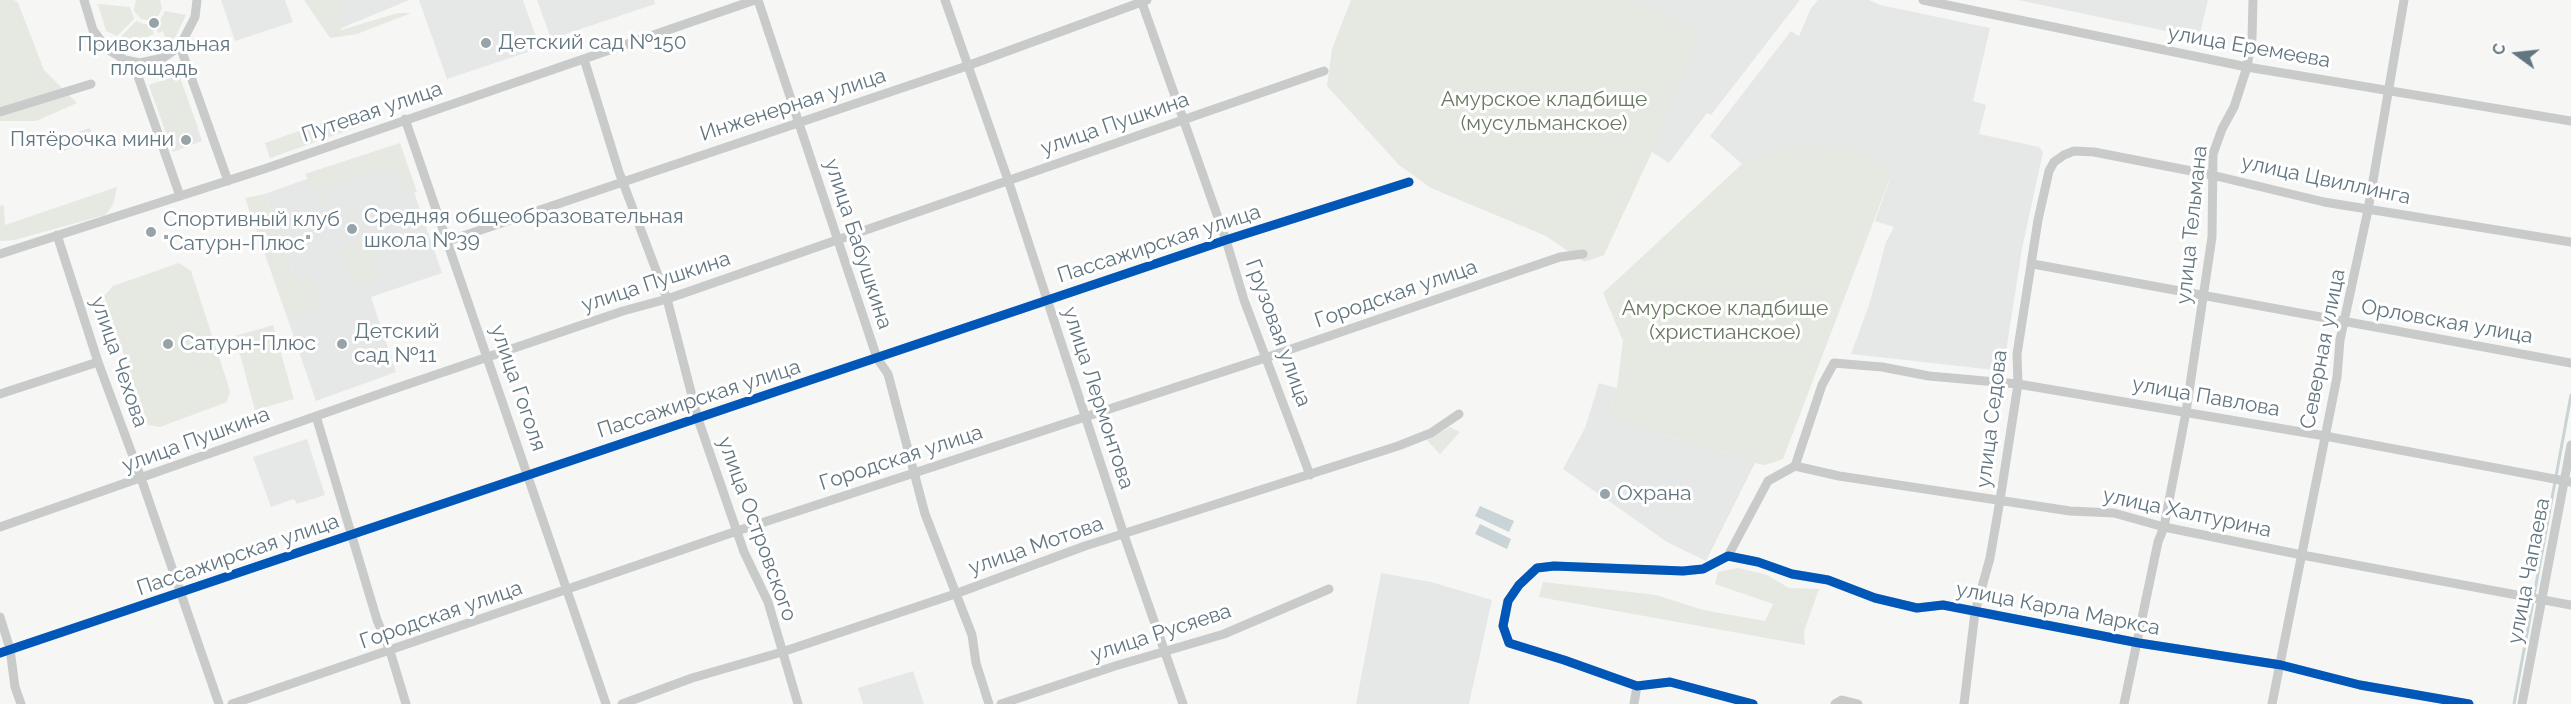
<!DOCTYPE html>
<meta charset="utf-8">
<style>
body{margin:0}
#map{position:relative;width:2571px;height:704px;overflow:hidden;background:#f6f6f5;font-family:Raleway,sans-serif}
canvas{display:block}
.north{position:absolute;left:2487px;top:24px;width:60px;height:60px;-webkit-text-stroke:4px #fff;paint-order:stroke;rotate:285deg;font-size:16px;font-weight:700;line-height:24px;text-align:center;color:#627680}
.north::after{content:'';display:block;margin:auto;width:21px;height:27px;background:#627680;clip-path:polygon(50% 0,100% 100%,50% 72%,0 100%)}
</style>
<div id="map">
<canvas width="2571" height="704"></canvas>
<div class="north">С</div>
</div>
<script>
const c = document.querySelector('canvas').getContext('2d');
c.lineJoin = 'round';
function paint(path, color) {
  c.fillStyle = color;
  c.fill(path, 'evenodd');
}
function poly(rows) {
  const path = new Path2D();
  for (const r of rows) {
    path.moveTo(r[0], r[1]);
    for (let i = 2; i < r.length; i += 2) path.lineTo(r[i], r[i + 1]);
  }
  return path;
}
function trace(path, color, width, dash) {
  c.strokeStyle = color;
  c.lineWidth = width;
  c.lineCap = dash ? 'butt' : 'round';
  c.setLineDash(dash || []);
  c.stroke(path);
}
function write(font, color, halo, rows, align = 'center') {
  c.font = font + ' Raleway,sans-serif';
  c.lineWidth = 6;
  c.setLineDash([]);
  c.textBaseline = 'middle';
  c.strokeStyle = halo;
  c.fillStyle = color;
  for (const [text, x, y, turn = 0] of rows) {
    c.save();
    c.translate(x, y);
    c.rotate((+turn || 0) * Math.PI / 180);
    c.textAlign = isNaN(turn) ? turn : align;
    if (halo) c.strokeText(text, 0, 0);
    c.fillText(text, 0, 0);
    c.restore();
  }
}
paint(poly([
 [221,0,285,0,293,22,235,41],
 [327,0,409,0,337,30],
 [419,0,523,0,540,48,447,79],
 [537,0,654,0,655,4,551,39],
 [1628,0,1800,0,1711,115,1707,113,1669,163,1652,152,1700,29],
 [1818,0,1869,0,1880,5,1990,28,1973,101,1986,105,1979,134,2039,147,2043,152,2022,249,2003,371,1851,354,1869,305,1886,242,1894,227,1875,221,1890,179,1767,150,1742,164,1710,136,1791,31,1799,36,1811,8],
 [2018,0,2208,0,2199,38],
 [179,75,202,141,173,152,149,85],
 [398,146,442,273,371,297,396,372,316,401,287,317,321,302,296,281,265,194],
 [1599,383,1617,388,1608,418,1713,450,1739,455,1755,463,1706,561,1667,542,1563,469,1585,428],
 [307,439,325,495,297,504,294,499,271,507,253,457],
 [1381,573,1431,582,1492,600,1469,704,1356,704],
 [913,671,924,704,863,704,858,688]
]), '#e6e8e7');
paint(poly([
 [0,0,14,0,18,3,44,70,77,103,36,121,0,121],
 [136,0,160,0,162,8,159,15,151,21,141,19,134,11],
 [304,0,339,0,341,30,398,13,411,13,357,34,330,38],
 [1351,0,1628,0,1701,29,1652,152,1604,255,1584,262,1546,236,1431,188,1399,165,1327,86,1332,49],
 [98,4,130,7,134,19,117,36,106,31],
 [165,11,186,15,169,50,163,31,158,33,155,23,160,20],
 [136,21,144,24,150,24,154,34,147,37,152,53,120,38],
 [179,75,198,128,168,139,149,85],
 [367,107,372,122,270,158,265,143],
 [90,128,94,140,64,151,59,138],
 [400,143,417,192,406,195,395,168,381,167,323,189,330,214,305,174],
 [1808,144,1847,148,1886,165,1890,178,1783,459,1765,465,1755,463,1739,455,1713,450,1608,418,1617,388,1623,341,1603,293,1742,164,1767,150],
 [117,187,113,205,105,215,14,240,0,241,0,205,4,206,5,225],
 [265,194,296,281,311,278,321,303,287,317,245,198],
 [368,239,381,279,356,288,342,247],
 [179,263,191,271,230,391,227,402,160,427,148,425,104,296,113,286],
 [273,325,294,399,255,410,235,336],
 [1450,427,1460,432,1440,454,1427,440],
 [1738,568,1767,575,1789,588,1819,589,1804,631,1805,645,1539,597,1543,582,1656,595,1703,610,1765,621,1773,604,1715,584,1718,572]
]), '#e6e8e2');
paint(poly([
 [1480,506,1514,521,1509,532,1475,516],
 [1480,524,1511,539,1507,549,1475,534]
]), '#c8d4d5');
trace(poly([
 [2514,704,2571,395]
]), '#c8d4d5', 3);
trace(poly([
 [84,0,93,30,107,49,125,60,140,63,163,58,180,46,195,17,197,0],
 [758,0,877,358,888,374,925,514,972,635,976,663,989,704],
 [945,0,1008,180,1124,535,1183,704],
 [1141,0,1226,240,1244,300,1310,475],
 [1923,0,2247,67,2571,121],
 [180,46,228,181],
 [584,59,619,172,667,299,698,419,744,552,768,602,798,704],
 [133,62,180,196],
 [0,112,91,84],
 [405,119,606,704],
 [57,235,98,362,141,478,219,704],
 [448,241,967,66,1147,0],
 [0,254,264,169,755,0],
 [2033,264,2571,363],
 [0,394,98,362],
 [316,416,377,620,390,651,406,704],
 [1795,466,1839,476,2070,511,2114,513,2164,527,2302,555,2571,605],
 [0,527,382,393,623,311,667,299,1324,71],
 [1728,556,1768,481,1795,466,1822,385,1834,363,1882,367,1929,376,2018,384,2325,436,2571,482],
 [0,617,10,649,15,687,21,704],
 [0,653,1226,240,1409,182],
 [232,704,737,531,1265,358,1560,257,1583,254],
 [622,704,692,678,782,652,955,594,1085,546,1398,446,1431,433,1459,414],
 [1001,704,1115,666,1224,634,1329,589],
 [1634,704,1637,686],
 [1753,704,1670,682,1637,686,1564,660,1509,643,1503,626,1508,601,1519,585,1537,568,1554,566,1683,571,1703,569,1728,556,1758,562,1792,574,1828,580,1875,598,1917,608,1943,605,2139,643,2281,665,2360,685,2469,704],
 [1835,704,1842,700,1858,704],
 [1964,704,1975,612,1990,558,2000,500,2018,384,2017,354,2038,220,2049,171,2054,162,2064,155,2074,151,2094,152,2212,175,2324,202,2571,242],
 [2124,704,2158,542,2164,527,2186,412,2212,237,2213,154,2222,129,2234,107,2247,67,2252,38,2253,0],
 [2272,704,2337,377,2340,340,2368,210,2404,0],
 [2522,704,2571,445]
]), '#c9cbcb', 9);
trace(poly([
 [0,653,1226,240,1409,182],
 [1753,704,1670,682,1637,686,1564,660,1509,643,1503,626,1508,601,1519,585,1537,568,1554,566,1683,571,1703,569,1728,556,1758,562,1792,574,1828,580,1875,598,1917,608,1943,605,2139,643,2281,665,2360,685,2469,704]
]), '#0057b8', 9);
for (const [x, y, r, color] of [
 [154,23,6,"#96a3a9"],
 [486,43,6,"#96a3a9"],
 [186,140,6,"#96a3a9"],
 [352,229,6,"#96a3a9"],
 [151,232,6,"#96a3a9"],
 [168,344,6,"#96a3a9"],
 [342,344,6,"#96a3a9"],
 [1605,494,6,"#96a3a9"]
]) {
  const dot = new Path2D();
  dot.arc(x, y, r, 0, 2 * Math.PI);
  c.fillStyle = color;
  c.fill(dot);
  trace(dot, '#fff', 2);
}
write('21px', '#627680', '#fff', [
 ["Детский сад №150",498,43],
 ["Привокзальная",154,45,"center"],
 ["площадь",154,69,"center"],
 ["Пятёрочка мини",174,140,"right"],
 ["Средняя общеобразовательная",364,217],
 ["школа №39",364,241],
 ["Спортивный клуб",163,220],
 ["\"Сатурн-Плюс\"",163,244],
 ["Детский",354,332],
 ["сад №11",354,356],
 ["Сатурн-Плюс",180,344],
 ["Охрана",1617,494]
], 'left');
write('21px', '#627680', '#fff', [
 ["улица Еремеева",2249,47,10],
 ["Инженерная улица",793,105,-18],
 ["Путевая улица",372,112,-19],
 ["улица Пушкина",1115,124,-19],
 ["улица Цвиллинга",2326,180,12],
 ["улица Тельмана",2192,225,-84],
 ["улица Бабушкина",858,244,72],
 ["Пассажирская улица",1159,244,-18],
 ["улица Пушкина",656,282,-18],
 ["Городская улица",1396,294,-19],
 ["Орловская улица",2447,322,10],
 ["Грузовая улица",1278,333,70],
 ["Северная улица",2323,349,-79],
 ["улица Чехова",119,362,71],
 ["улица Гоголя",518,388,71],
 ["улица Павлова",2206,397,10],
 ["улица Лермонтова",1098,398,72],
 ["Пассажирская улица",699,399,-18],
 ["улица Седова",1992,419,-83],
 ["улица Пушкина",196,440,-20],
 ["Городская улица",901,458,-18],
 ["улица Халтурина",2187,513,12],
 ["улица Островского",757,529,70],
 ["улица Мотова",1036,546,-19],
 ["Пассажирская улица",238,555,-19],
 ["улица Чапаева",2529,571,-79],
 ["улица Карла Маркса",2058,609,11],
 ["Городская улица",441,615,-19],
 ["улица Русяева",1161,633,-18]
]);
write('21px', '#687861', '#fff', [
 ["Амурское кладбище",1544,100],
 ["(мусульманское)",1544,124],
 ["Амурское кладбище",1725,309],
 ["(христианское)",1725,333]
]);
</script>
